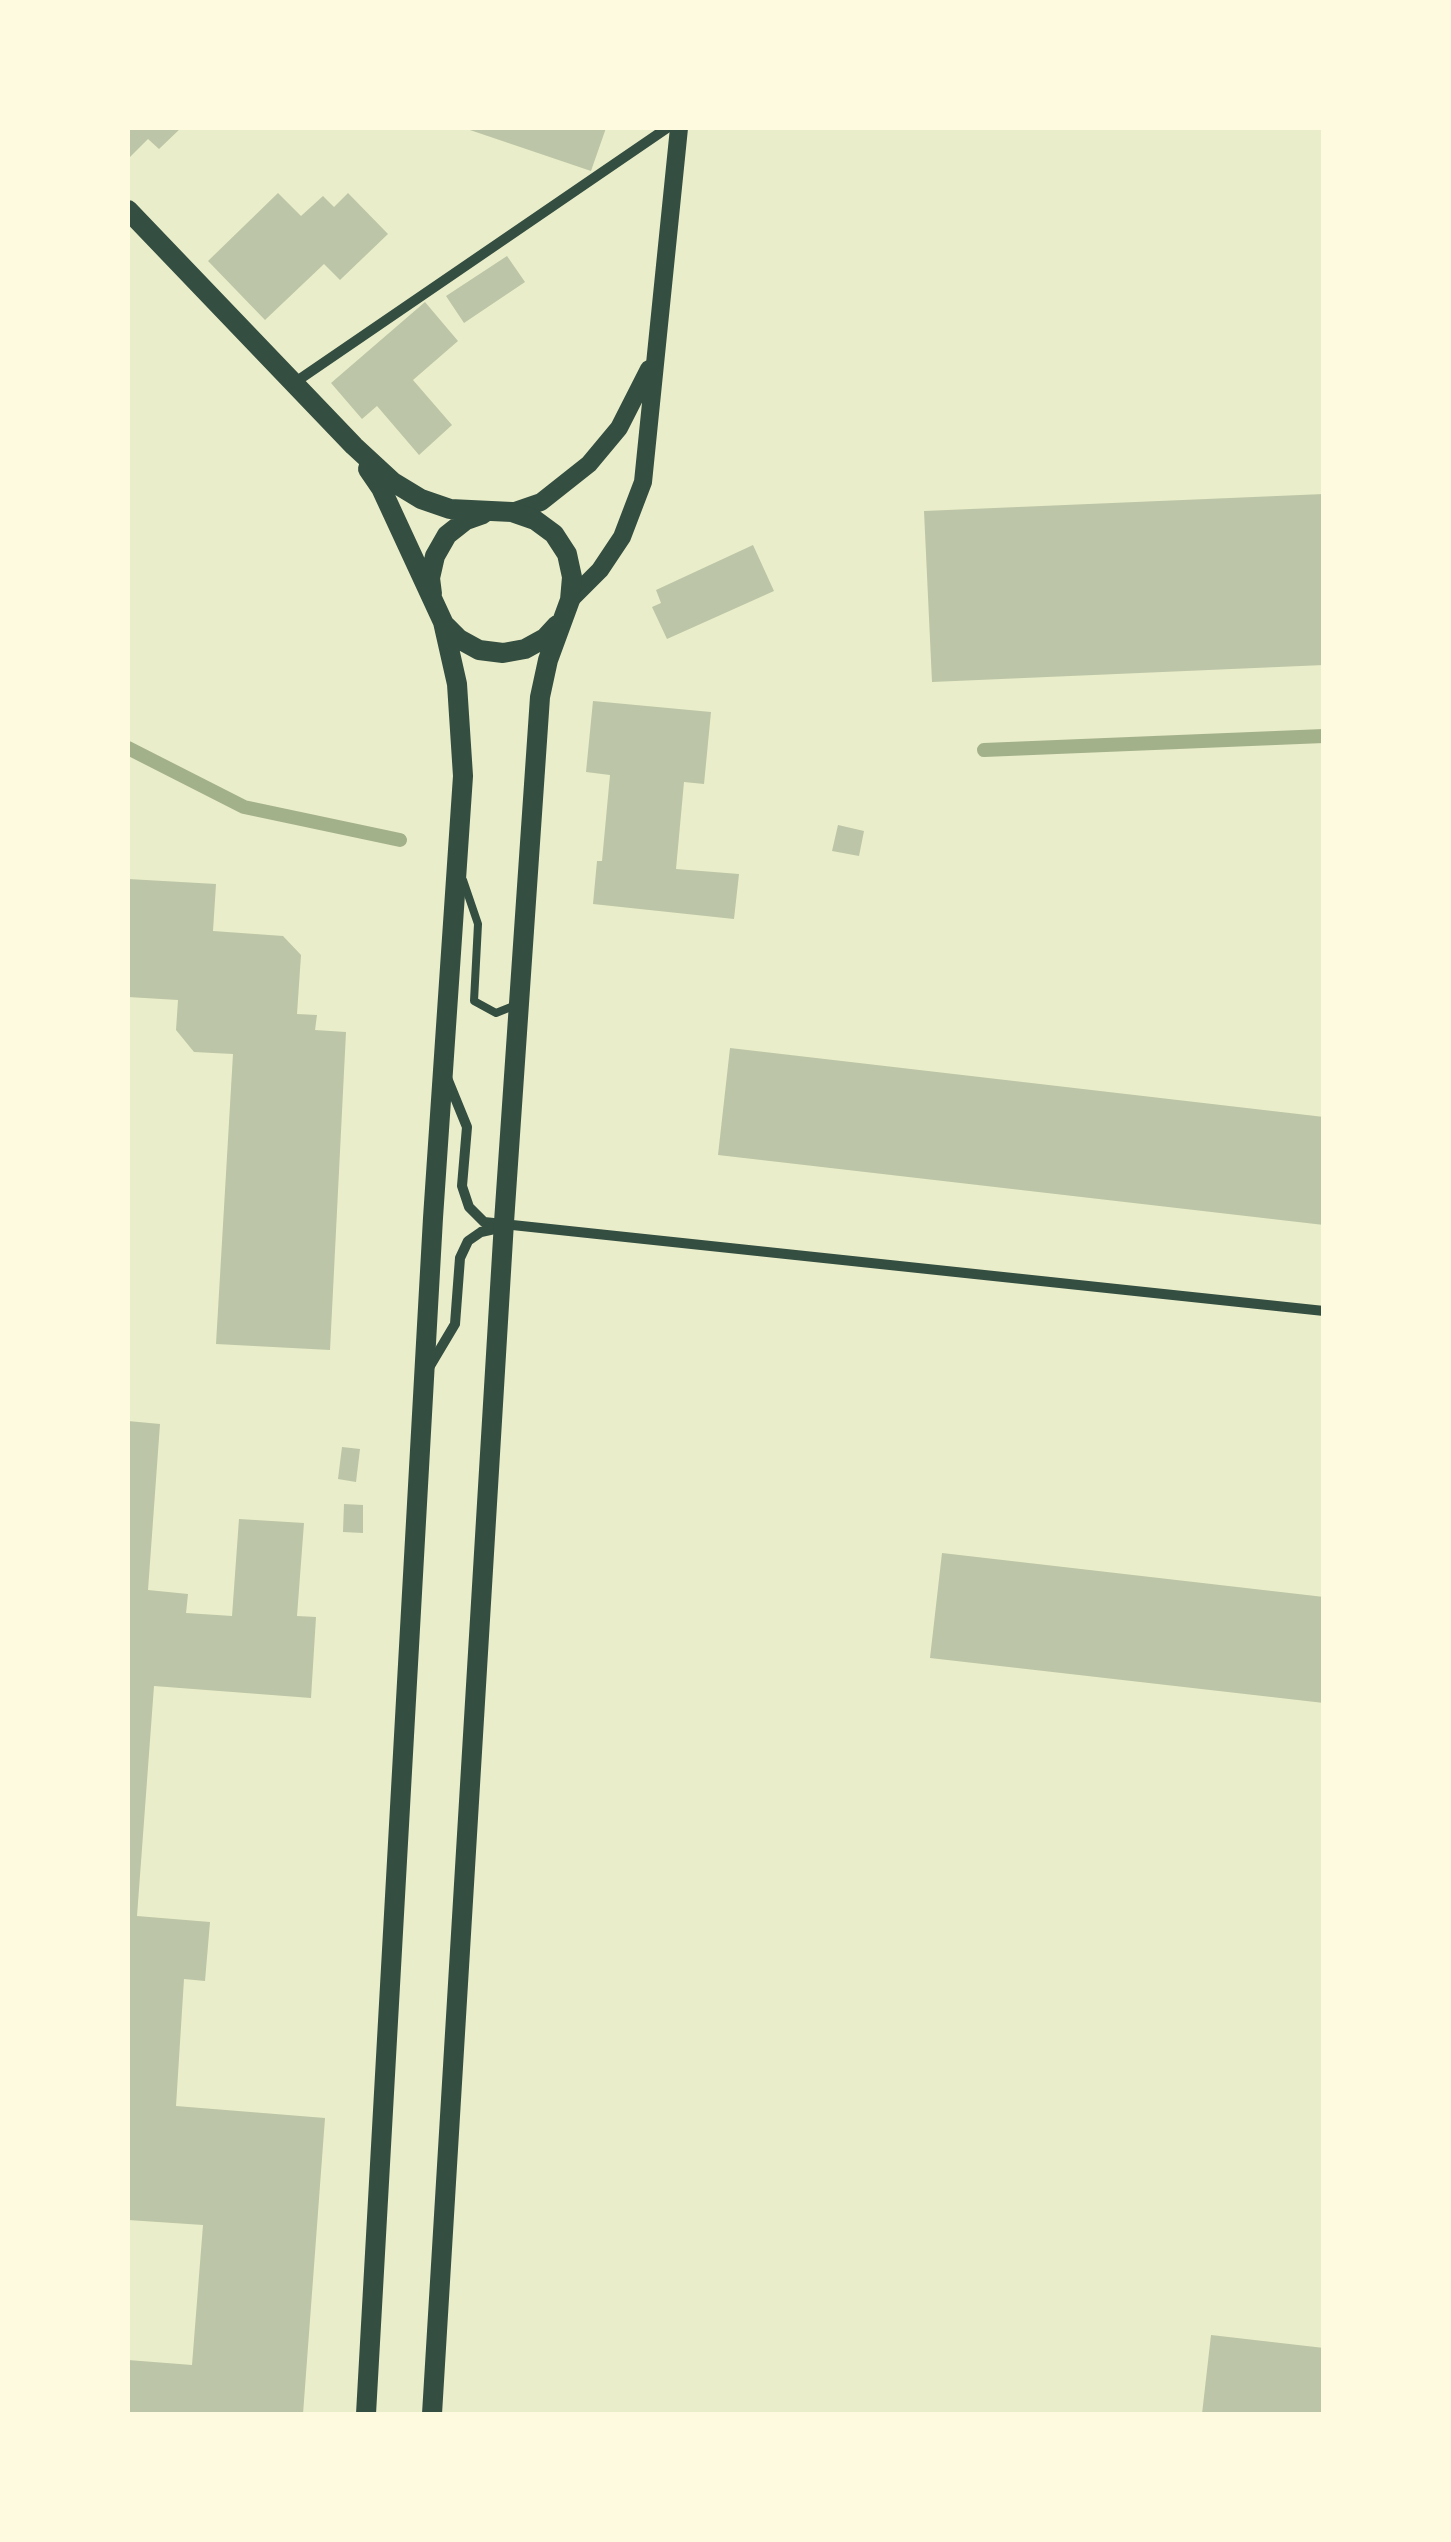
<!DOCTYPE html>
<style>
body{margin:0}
#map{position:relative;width:1451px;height:2542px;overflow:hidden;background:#e9edc9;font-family:"Archivo Narrow",sans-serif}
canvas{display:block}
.frame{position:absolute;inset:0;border:130px solid #fefae0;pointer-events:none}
</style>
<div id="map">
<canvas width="1451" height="2542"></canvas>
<div class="frame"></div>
</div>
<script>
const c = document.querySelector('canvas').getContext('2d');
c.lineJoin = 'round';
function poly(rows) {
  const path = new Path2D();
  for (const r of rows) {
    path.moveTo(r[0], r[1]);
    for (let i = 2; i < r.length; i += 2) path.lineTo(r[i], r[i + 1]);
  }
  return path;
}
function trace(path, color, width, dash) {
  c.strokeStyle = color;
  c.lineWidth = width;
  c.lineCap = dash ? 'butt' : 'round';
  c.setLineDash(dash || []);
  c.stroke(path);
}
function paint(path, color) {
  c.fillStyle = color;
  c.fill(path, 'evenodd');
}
trace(poly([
 [128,748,244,807,400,840],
 [984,750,1324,736]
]), '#a3b18a', 14);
paint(poly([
 [128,128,181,128,159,149,148,139,128,159],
 [464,128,606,128,591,171],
 [278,193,301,216,323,196,334,207,348,193,388,234,340,280,324,264,265,320,208,261],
 [507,256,525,282,464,323,446,296],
 [425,302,458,341,413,380,452,425,419,455,377,406,362,419,331,383],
 [1324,494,1324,665,932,682,924,511],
 [753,545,774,591,667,639,652,607,661,603,656,590],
 [593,701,711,712,704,784,684,782,676,869,739,874,734,919,593,904,597,861,602,861,610,775,586,772],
 [838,825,864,831,859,856,832,851],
 [128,879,216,884,213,931,283,936,301,955,297,1014,317,1015,315,1030,346,1032,330,1350,216,1344,233,1054,194,1052,176,1030,178,1000,128,997],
 [730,1048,1324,1117,1324,1225,718,1155],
 [128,1421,160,1424,148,1590,188,1594,186,1613,232,1616,239,1519,304,1523,297,1616,316,1617,311,1698,154,1686,137,1916,210,1922,205,1981,184,1979,176,2106,325,2118,303,2414,128,2414,128,2360,192,2365,203,2225,128,2220],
 [342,1447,360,1449,356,1482,338,1479],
 [344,1504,363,1505,363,1533,343,1532],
 [942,1553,1324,1597,1324,1703,930,1658],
 [1211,2335,1324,2348,1324,2414,1202,2414]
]), '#bcc5a7');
trace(poly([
 [463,880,478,924,474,1001,496,1013,516,1005]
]), '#344e41', 8);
trace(poly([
 [294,383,667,128],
 [447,1078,467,1127,462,1186,469,1207,484,1222,1324,1311],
 [430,1366,455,1324,460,1258,468,1241,481,1232,499,1228]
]), '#344e41', 10);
trace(poly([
 [512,512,541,502,589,464,619,428,649,369],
 [570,600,600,570,622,537,643,482,679,128]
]), '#344e41', 18);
trace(poly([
 [128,210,354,446,393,482,421,499,450,509,512,512,535,520,554,534,567,554,572,577,570,600,548,660,540,697,504,1222,432,2414],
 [432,594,430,578,435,556,447,535,466,520,483,514],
 [444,624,459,639,479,650,503,653,525,649,545,638,557,625],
 [366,2414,433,1218,463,776,457,684,443,622,381,488,368,469]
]), '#344e41', 20);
</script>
